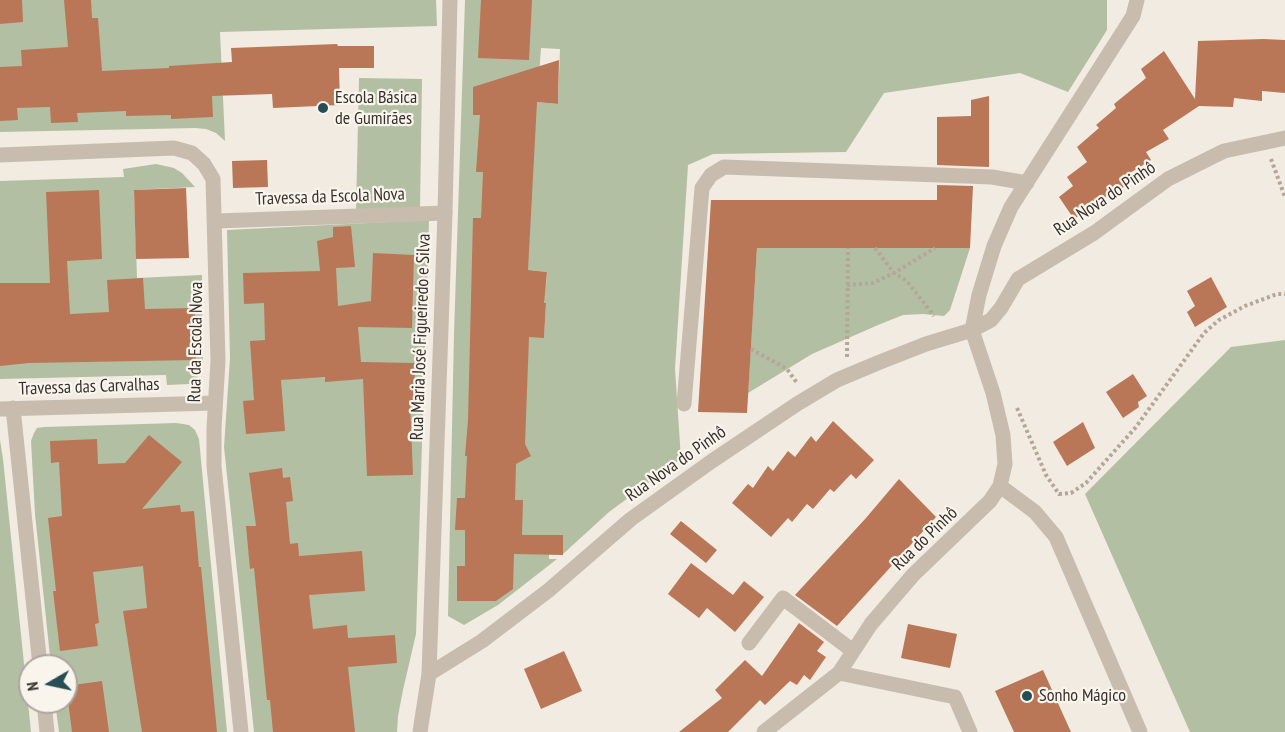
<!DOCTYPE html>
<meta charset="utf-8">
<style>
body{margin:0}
#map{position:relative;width:1285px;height:732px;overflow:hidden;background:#f1ebe1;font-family:"PT Sans Narrow",sans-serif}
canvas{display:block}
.north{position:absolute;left:18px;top:654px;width:60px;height:60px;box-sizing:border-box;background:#f9f5ed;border:2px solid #aca6a0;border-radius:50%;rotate:261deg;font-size:16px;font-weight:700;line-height:24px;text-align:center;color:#38302c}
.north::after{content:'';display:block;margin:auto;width:21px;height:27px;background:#254e55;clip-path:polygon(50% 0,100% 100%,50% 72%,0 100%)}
</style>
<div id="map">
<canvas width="1285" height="732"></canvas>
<div class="north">N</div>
</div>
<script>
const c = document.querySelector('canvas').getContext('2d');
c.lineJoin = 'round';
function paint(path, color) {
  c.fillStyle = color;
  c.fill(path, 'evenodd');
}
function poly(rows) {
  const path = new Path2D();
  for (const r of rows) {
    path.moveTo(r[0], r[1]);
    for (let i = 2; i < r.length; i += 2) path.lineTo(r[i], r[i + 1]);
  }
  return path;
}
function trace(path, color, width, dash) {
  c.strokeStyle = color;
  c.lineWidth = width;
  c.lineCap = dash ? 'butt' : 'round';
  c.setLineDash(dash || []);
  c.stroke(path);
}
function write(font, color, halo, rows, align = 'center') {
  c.font = font + ' "PT Sans Narrow",sans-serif';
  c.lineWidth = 4.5;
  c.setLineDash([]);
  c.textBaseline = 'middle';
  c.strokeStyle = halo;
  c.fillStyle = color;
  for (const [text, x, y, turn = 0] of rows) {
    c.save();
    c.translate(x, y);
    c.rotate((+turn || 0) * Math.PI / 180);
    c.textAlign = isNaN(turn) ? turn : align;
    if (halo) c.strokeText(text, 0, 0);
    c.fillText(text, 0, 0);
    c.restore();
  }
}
paint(poly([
 [0,0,436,0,437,26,220,32,225,141,216,133,206,129,195,128,0,132],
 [465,0,1107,0,1107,30,1068,92,1020,73,884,93,846,152,713,154,688,165,675,369,681,459,609,512,563,554,563,535,531,535,531,554,549,554,549,559,557,559,498,605,464,625,448,616,454,334],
 [541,48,560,49,558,104,537,102],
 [500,267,547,272,546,285],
 [546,303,544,337,525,337],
 [359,78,422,79,420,208,356,210],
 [156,164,174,168,182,173,195,187,134,190,137,278,202,275,203,362,202,370,197,378,189,384,167,385,166,375,0,379,0,181,124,177,123,169],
 [429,220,416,634,403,690,398,716,397,732,254,732,224,447,230,358,227,230],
 [757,248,970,248,950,310,944,316,923,314,903,315,878,325,812,354,748,393],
 [1285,340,1285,732,1190,732,1085,494,1231,347],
 [176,423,189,425,195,430,199,439,227,732,59,732,55,702,66,702,66,666,51,666,35,514,31,441,34,433,37,428,44,427],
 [0,440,3,459,31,732,0,732]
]), '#b3bfa2');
paint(poly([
 [0,0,22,0,23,22,0,24],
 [64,0,91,0,92,18,98,18,102,71,169,68,169,66,232,62,231,48,337,44,338,46,374,46,374,68,339,68,340,105,273,108,272,94,212,96,213,117,171,119,171,115,126,116,126,111,77,113,78,122,51,123,50,107,17,108,18,120,0,121,0,67,22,66,21,50,68,47],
 [481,0,532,0,529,60,478,58],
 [1264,39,1285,40,1285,93,1262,91,1262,101,1234,98,1233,107,1199,106,1163,130,1169,139,1146,152,1151,160,1130,173,1134,179,1111,197,1110,194,1074,219,1059,197,1073,186,1067,177,1087,162,1077,147,1099,128,1096,125,1116,108,1114,104,1146,78,1141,69,1164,51,1195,99,1198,41],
 [559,60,558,104,537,102,528,270,547,272,544,303,546,303,544,338,529,337,525,444,531,456,516,464,515,500,523,500,522,535,563,535,563,555,514,554,513,589,496,601,457,601,457,566,465,566,465,530,455,530,457,498,465,498,467,456,465,456,468,420,473,218,481,218,483,172,476,172,480,115,473,115,473,87],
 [989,96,989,167,937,165,937,117,971,116,971,100],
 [267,160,268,187,233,188,232,161],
 [937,185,973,186,970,248,757,248,747,413,698,412,711,200,937,200],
 [186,188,189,258,136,259,134,190],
 [99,190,102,259,67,261,70,314,109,312,107,280,143,278,145,309,195,308,196,360,29,363,0,366,0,283,50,283,46,192],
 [351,226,355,267,336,268,338,306,371,301,373,253,414,255,412,328,358,327,361,362,415,363,414,401,410,401,413,475,367,476,363,379,325,382,325,377,281,380,285,431,246,434,243,401,254,400,250,341,265,340,264,303,244,304,243,273,320,271,317,241,333,237,333,227],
 [1211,277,1227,307,1195,327,1187,312,1195,306,1187,291],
 [1133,374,1147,396,1138,402,1139,407,1123,418,1106,392],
 [833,421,874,460,856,479,851,474,834,492,830,489,813,509,807,504,792,522,788,518,771,537,732,503,748,484,753,488,768,466,773,471,788,451,795,457,811,436,816,442],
 [1083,422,1095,448,1067,466,1053,442],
 [149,435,182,462,142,509,180,505,181,512,194,511,199,567,201,567,217,732,142,732,123,611,147,608,143,566,93,572,99,623,95,624,98,646,60,651,53,591,56,591,48,518,62,516,59,462,51,463,50,441,97,439,98,464,125,463],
 [282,468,283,478,290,477,293,501,286,502,290,544,298,543,299,556,362,551,365,591,309,595,313,629,347,625,348,638,395,635,397,663,348,667,355,732,273,732,270,700,267,700,254,568,250,569,246,526,256,526,249,473],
 [899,479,936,517,837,626,795,595,866,518],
 [681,521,717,550,706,563,670,534],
 [691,563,733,595,744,581,764,597,735,632,707,608,699,618,668,594],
 [799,623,824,642,817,651,826,657,810,680,804,675,797,685,790,681,765,705,760,700,728,732,679,732,722,698,715,690,745,660,762,676],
 [908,624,957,634,950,668,901,658],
 [564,651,582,691,541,709,524,669],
 [1043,670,1071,732,1014,732,995,691],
 [102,681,109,732,72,732,66,686]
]), '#b97757');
trace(poly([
 [1271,159,1285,197],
 [875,248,894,273,935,248],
 [847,285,873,283,894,273,907,281,934,316],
 [751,349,787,369,797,383],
 [847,357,848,248],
 [1017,408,1046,475,1059,494,1071,493,1086,483,1136,427,1204,333,1219,320,1245,306,1277,294,1285,294]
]), '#b4a698', 4, [3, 3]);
trace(poly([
 [216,221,445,213]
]), '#c8bcae', 15);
trace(poly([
 [0,155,174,148,192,153,204,164,213,179,218,361,214,428,214,466,241,732],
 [684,404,702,188,711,175,724,167,992,177,1027,183],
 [13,408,40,666],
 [0,409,215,403],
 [1000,486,1035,512,1056,537,1140,732],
 [749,643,783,598,853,651],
 [839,673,955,697,970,732],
 [429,674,482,641,549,590,631,519,712,461,797,404,837,380,880,362,926,344,972,330,991,320,1001,308,1018,279,1094,233,1168,179,1224,151,1285,138],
 [44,702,47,732],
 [420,732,429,674,445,213,450,0],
 [764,732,839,673,871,624,913,575,990,501,1000,486,1005,464,1003,435,993,393,972,330,979,295,994,246,1011,207,1133,16,1137,0]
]), '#c8bcae', 15);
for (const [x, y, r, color] of [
 [323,108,6,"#254e55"],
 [1027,696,6,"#254e55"]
]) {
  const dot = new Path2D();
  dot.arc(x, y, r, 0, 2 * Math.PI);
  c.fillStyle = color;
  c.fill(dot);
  trace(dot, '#f9f5ed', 2);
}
write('18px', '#38302c', '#f9f5ed', [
 ["Escola Básica",335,98],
 ["de Gumirães",335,119],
 ["Sonho Mágico",1039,696]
], 'left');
write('18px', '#38302c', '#f9f5ed', [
 ["Travessa da Escola Nova",330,197,-2],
 ["Rua Nova do Pinhô",1105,199,-34],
 ["Rua Maria José Figueiredo e Silva",421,337,-88],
 ["Rua da Escola Nova",196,342,-89],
 ["Travessa das Carvalhas",89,387,-2],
 ["Rua Nova do Pinhô",676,464,-35],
 ["Rua do Pinhô",925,539,-44]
]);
</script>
